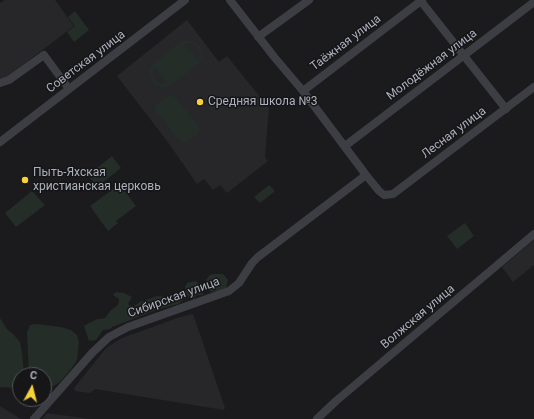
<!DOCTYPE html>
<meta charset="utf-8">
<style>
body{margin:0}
#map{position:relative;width:534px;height:419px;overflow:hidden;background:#1b1b1d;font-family:Roboto,sans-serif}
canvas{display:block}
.north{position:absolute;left:12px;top:367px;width:40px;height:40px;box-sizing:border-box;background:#161618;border:1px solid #52545a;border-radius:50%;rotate:7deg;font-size:11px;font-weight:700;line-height:16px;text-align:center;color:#adb0bd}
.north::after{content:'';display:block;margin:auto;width:14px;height:18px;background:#f6d13a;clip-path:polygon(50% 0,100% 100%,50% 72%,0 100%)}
</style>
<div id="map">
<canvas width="534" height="419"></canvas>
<div class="north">С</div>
</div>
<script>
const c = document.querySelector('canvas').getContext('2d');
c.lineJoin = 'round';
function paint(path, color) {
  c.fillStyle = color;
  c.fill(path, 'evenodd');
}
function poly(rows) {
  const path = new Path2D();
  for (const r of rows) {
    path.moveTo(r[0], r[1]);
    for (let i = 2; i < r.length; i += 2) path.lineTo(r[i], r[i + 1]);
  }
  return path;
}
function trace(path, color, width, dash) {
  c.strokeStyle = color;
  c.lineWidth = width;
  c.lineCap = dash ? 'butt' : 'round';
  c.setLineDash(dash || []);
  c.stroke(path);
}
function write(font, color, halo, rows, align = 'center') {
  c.font = font + ' Roboto,sans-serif';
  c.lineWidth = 3;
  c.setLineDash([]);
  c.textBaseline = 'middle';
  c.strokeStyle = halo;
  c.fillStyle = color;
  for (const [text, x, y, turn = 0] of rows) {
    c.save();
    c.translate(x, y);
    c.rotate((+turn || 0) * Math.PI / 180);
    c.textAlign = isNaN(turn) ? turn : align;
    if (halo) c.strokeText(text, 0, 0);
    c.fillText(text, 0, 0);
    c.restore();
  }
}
paint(poly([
 [5,0,55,0,74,26,6,78,1,79,0,77,0,3],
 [187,20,219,62,227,56,269,108,265,157,268,161,227,193,220,185,213,190,204,179,197,184,167,141,117,76],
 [534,240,534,265,513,282,502,267],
 [193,314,225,408,224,410,95,389,90,393,75,391,74,388,106,348,122,338,180,317],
 [0,406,21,419,0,419],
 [47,413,90,419,42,419]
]), '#27272a');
paint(poly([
 [75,11,89,30,74,42,67,32,75,26,68,17],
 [185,40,195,42,200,47,202,57,199,63,170,86,163,87,156,85,150,77,150,71,153,64,179,43],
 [189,43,194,44,198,48,200,53,198,61,184,44],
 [154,67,155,67,168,84,160,84,154,79,152,74],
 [170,95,175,97,200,128,199,133,186,143,181,142,155,110,156,105],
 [112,156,121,168,97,187,88,175],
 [269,185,275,191,260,203,254,197],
 [121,186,136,206,116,221,118,223,108,231,90,206,116,187,117,188],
 [32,191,45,205,16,227,5,213],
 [465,223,474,236,457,249,447,236],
 [212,274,222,274,224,275,228,280,226,288,220,291,212,292,206,288,206,280,209,276],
 [196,281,201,287,203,295,197,295,194,299,190,299,186,293,185,287,187,283],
 [116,292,124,293,132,297,128,304,129,305,133,307,140,302,157,296,179,298,181,294,184,296,183,300,178,304,159,309,112,327,110,329,103,330,96,340,89,341,84,326,97,319,105,318,111,310,118,305,119,299,113,295],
 [0,318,7,329,14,335,20,342,22,352,24,375,20,375,20,388,0,387],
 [37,324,61,327,71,330,77,335,79,342,77,360,71,369,60,382,53,386,44,388,44,375,29,375,27,333,30,325]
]), '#242d27');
trace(poly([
 [230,0,275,58,303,91,366,175,379,191,384,195,393,194,534,87],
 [420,0,506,109],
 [258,37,309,0],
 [0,83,9,80,44,55,69,89],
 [303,91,422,0],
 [0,142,185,0],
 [345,146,534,2],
 [34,419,92,353,109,337,128,327,229,291,239,283,252,263,258,257,366,175],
 [317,419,336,401,534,234]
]), '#3d3e44', 8);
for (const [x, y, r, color] of [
 [200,102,4,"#f6d13a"],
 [25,180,4,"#f6d13a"]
]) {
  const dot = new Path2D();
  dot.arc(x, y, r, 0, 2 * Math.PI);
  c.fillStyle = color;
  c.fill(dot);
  trace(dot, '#161618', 1.5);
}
write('12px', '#adb0bd', '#161618', [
 ["Таёжная улица",346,43,-37],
 ["Советская улица",86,62,-37],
 ["Молодёжная улица",432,65,-37],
 ["Лесная улица",454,133,-37],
 ["Сибирская улица",174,298,-20],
 ["Волжская улица",418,317,-40]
]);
write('12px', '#adb0bd', '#161618', [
 ["Средняя школа №3",208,102],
 ["Пыть-Яхская",33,173],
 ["христианская церковь",33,187]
], 'left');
</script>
